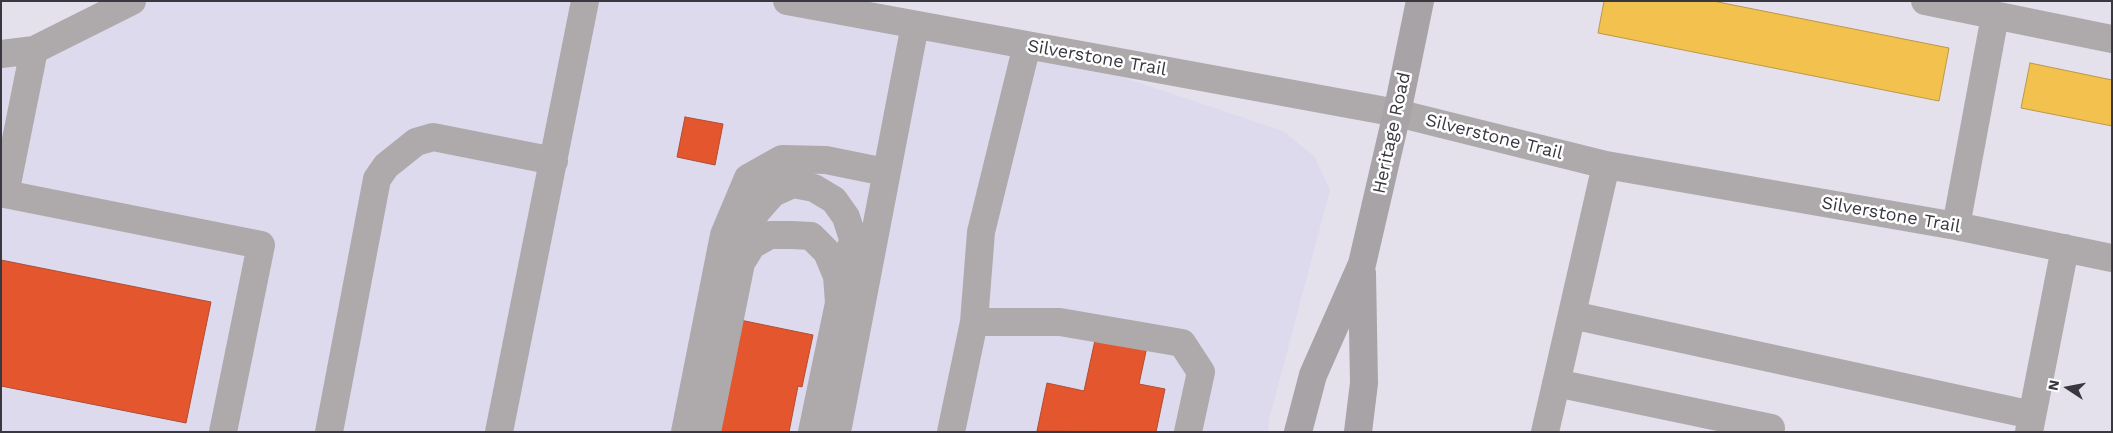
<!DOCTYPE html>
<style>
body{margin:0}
#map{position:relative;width:2113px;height:433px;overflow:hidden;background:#e4e1ec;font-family:"Work Sans",sans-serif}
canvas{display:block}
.frame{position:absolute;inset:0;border:2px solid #393740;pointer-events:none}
.north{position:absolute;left:2043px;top:363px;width:50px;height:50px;-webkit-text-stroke:4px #fff;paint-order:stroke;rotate:281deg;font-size:14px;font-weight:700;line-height:20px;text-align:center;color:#393740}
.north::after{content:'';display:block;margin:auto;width:18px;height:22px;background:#393740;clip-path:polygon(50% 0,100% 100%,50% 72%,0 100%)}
</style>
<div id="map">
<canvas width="2113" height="433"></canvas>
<div class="frame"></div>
<div class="north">N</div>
</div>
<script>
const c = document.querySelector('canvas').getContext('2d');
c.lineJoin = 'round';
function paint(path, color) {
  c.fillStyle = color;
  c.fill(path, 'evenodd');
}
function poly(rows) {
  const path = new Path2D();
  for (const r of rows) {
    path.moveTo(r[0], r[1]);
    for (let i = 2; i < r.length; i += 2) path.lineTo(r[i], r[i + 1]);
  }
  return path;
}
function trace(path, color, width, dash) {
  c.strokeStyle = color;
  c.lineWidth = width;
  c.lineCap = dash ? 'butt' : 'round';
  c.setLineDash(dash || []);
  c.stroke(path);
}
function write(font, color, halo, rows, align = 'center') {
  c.font = font + ' "Work Sans",sans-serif';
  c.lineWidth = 5;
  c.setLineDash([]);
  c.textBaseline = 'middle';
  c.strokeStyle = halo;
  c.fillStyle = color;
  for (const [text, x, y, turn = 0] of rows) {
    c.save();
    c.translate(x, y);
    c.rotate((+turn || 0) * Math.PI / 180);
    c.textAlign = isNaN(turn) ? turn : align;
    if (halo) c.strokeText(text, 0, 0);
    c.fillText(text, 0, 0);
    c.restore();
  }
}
paint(poly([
 [132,1,787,1,1027,45,1283,131,1314,156,1330,190,1269,420,1268,432,1,432,1,54]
]), '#dedaee');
const homes = poly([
 [1604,1,1713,1,1949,48,1939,101,1598,33,1604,1],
 [2030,63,2112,80,2112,126,2021,108,2030,63]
]);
paint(homes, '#f2c14e');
trace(homes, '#ba984a', 1);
const shops = poly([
 [685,117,723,124,715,165,677,157,685,117],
 [1,260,211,302,186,423,1,386,1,260],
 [1100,317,1151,328,1139,384,1165,389,1156,432,1037,431,1047,383,1084,391,1100,317],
 [740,320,813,335,802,387,798,386,789,432,717,432,740,320]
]);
paint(shops, '#e4572e');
trace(shops, '#b14d33', 1);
trace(poly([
 [787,1,1397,113,1606,165,1956,226,2112,258],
 [1925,1,2112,39],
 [34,50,5,194,261,245,223,432],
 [1,54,34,50,132,1],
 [1956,226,1995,16],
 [742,255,747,227,757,211,773,193,793,184,814,188,834,200,846,217,853,239,841,292],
 [1572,315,2032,415],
 [974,322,1060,322,1182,343,1201,372,1188,432],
 [1556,383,1771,428],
 [329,432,377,179,386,166,416,142,433,137,554,161],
 [499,432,585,1],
 [685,432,724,235,748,178,782,159,826,160,885,172],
 [707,432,741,263,752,245,770,235,792,235,811,236,827,252,837,276,839,303,812,432],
 [837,432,915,25],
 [951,432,974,322,981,232,1027,45],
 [1545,432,1606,165],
 [2029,432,2065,248]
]), '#aeaaac', 28);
trace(poly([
 [1298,432,1313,375,1362,264,1397,113,1420,1],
 [1358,432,1364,383,1362,273]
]), '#a8a3a7', 28);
write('18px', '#393740', '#fff', [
 ["Silverstone Trail",1097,58,10],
 ["Heritage Road",1392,133,-78],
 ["Silverstone Trail",1494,137,14],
 ["Silverstone Trail",1891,215,10]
]);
</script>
